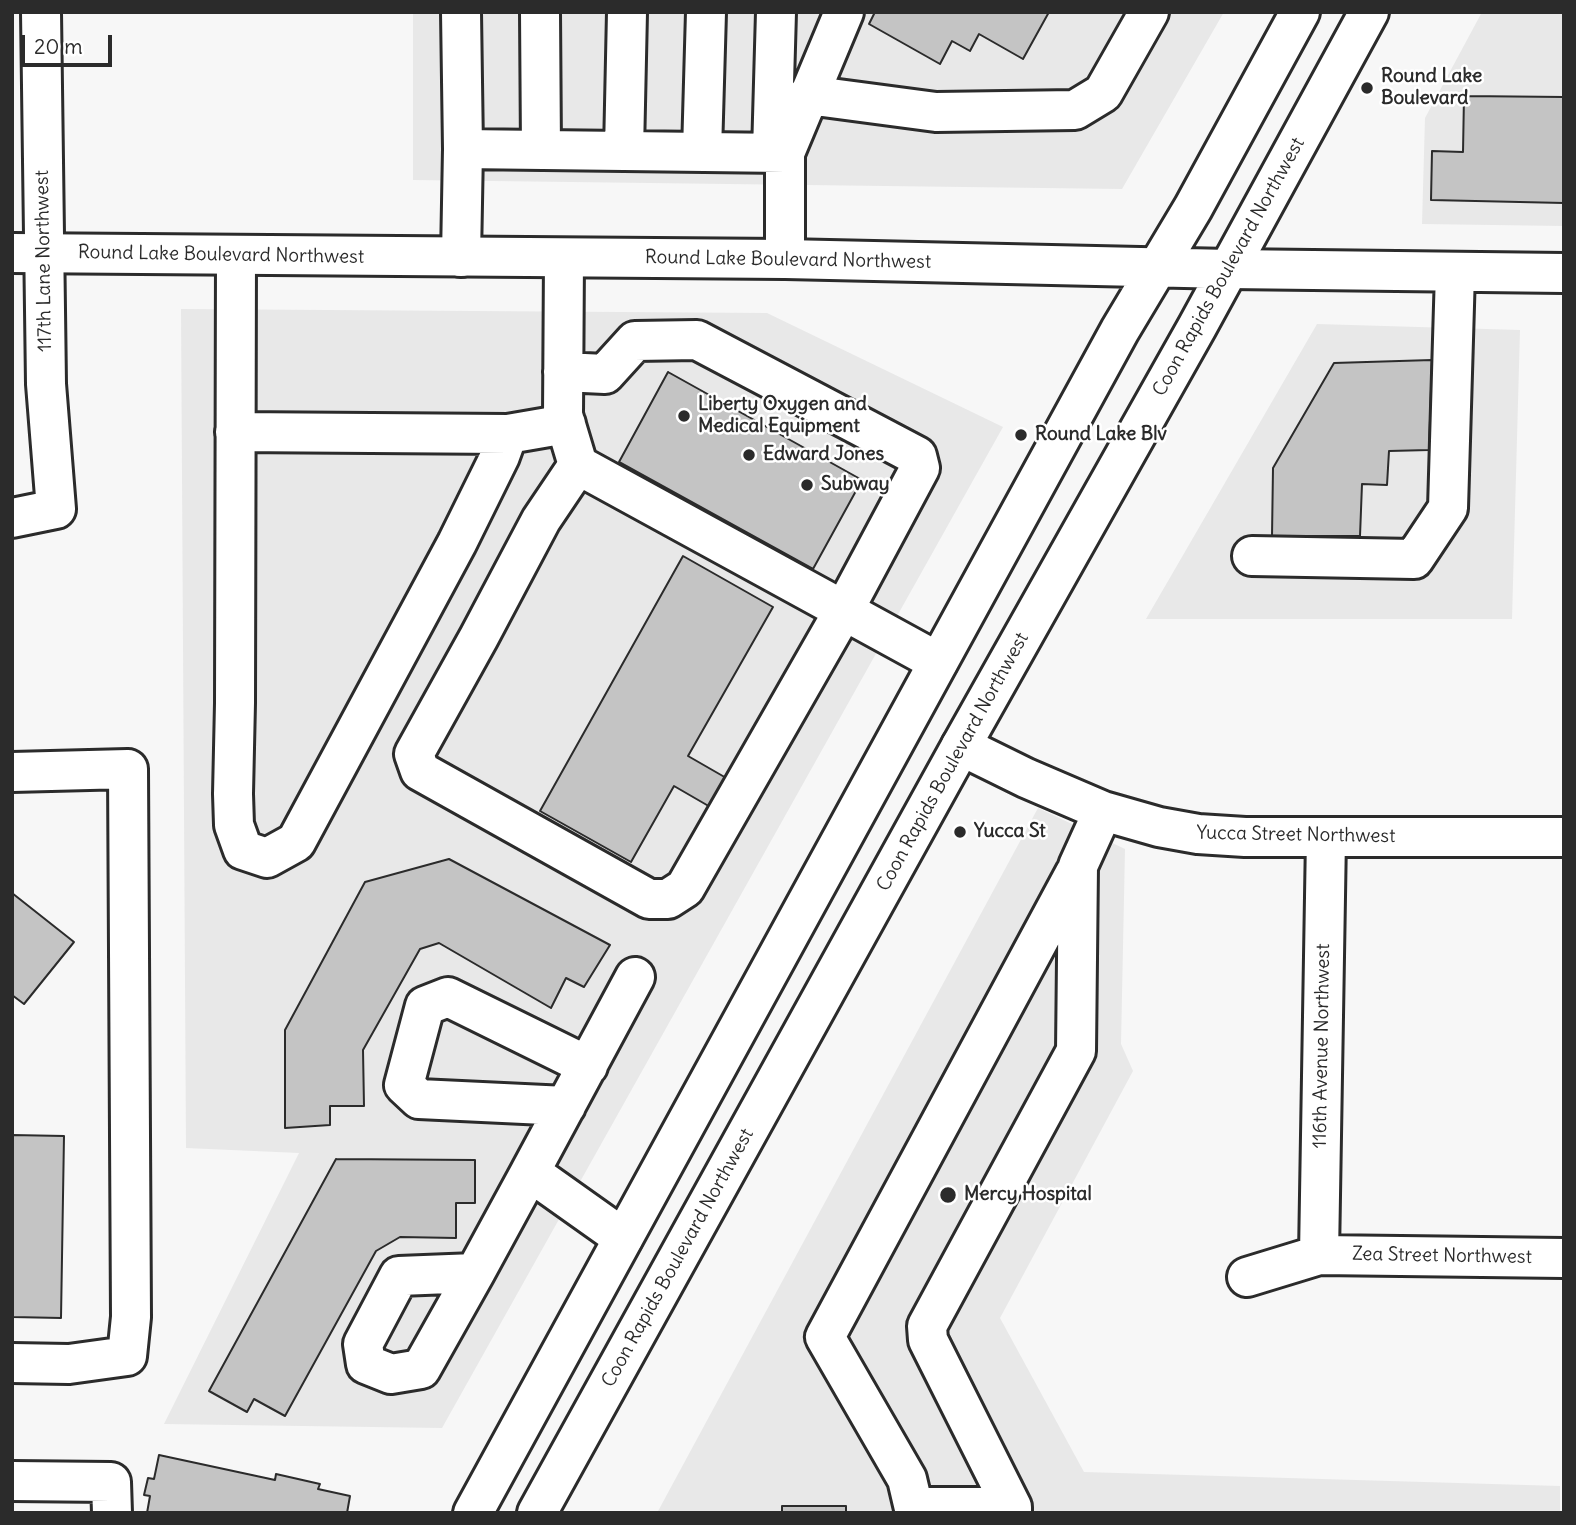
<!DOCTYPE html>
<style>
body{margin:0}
#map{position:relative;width:1576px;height:1525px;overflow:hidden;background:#f7f7f7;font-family:Delius,sans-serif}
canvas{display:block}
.frame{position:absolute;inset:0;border:14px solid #2b2b2b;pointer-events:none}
.scale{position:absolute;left:21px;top:35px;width:91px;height:32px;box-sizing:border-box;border:4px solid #2b2b2b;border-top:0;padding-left:9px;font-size:21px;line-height:24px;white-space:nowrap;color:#2b2b2b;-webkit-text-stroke:5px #fff;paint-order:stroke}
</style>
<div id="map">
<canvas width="1576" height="1525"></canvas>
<div class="frame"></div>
<div class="scale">20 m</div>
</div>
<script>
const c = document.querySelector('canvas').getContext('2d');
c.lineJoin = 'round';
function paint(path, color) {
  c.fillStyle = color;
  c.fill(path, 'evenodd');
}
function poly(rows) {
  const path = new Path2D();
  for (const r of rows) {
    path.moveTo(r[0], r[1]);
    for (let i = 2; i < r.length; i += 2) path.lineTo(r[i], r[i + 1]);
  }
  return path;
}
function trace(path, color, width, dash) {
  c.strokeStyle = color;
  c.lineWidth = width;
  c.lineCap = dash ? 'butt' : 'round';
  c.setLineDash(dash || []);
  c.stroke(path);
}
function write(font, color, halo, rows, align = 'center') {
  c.font = font + ' Delius,sans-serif';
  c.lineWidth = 5;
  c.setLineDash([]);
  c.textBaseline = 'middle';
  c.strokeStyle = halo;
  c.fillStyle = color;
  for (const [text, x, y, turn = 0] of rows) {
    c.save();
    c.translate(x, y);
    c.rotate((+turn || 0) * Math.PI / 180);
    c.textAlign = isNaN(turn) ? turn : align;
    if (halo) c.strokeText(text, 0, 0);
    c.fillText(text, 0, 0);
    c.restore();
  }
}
paint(poly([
 [413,12,1224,12,1122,189,413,180],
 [1482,12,1564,12,1564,226,1422,224,1425,118],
 [181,309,767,313,1003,427,442,1428,164,1424,299,1153,186,1148],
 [1317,324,1520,330,1512,619,1146,619],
 [1038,808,1125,849,1121,1044,1133,1071,1000,1318,1084,1472,1560,1486,1560,1513,657,1513]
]), '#e8e8e8');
const building = poly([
 [875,12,1049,12,1023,59,979,34,970,51,952,41,940,64,869,24,875,12],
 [1464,96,1564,97,1564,203,1431,200,1432,151,1463,152,1464,96],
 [1432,360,1429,450,1389,451,1387,485,1362,484,1360,536,1272,536,1273,468,1334,363,1432,360],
 [668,372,862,480,813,569,619,462,668,372],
 [683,556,773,607,688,756,728,779,712,808,674,786,631,862,540,811,683,556],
 [449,859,610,945,584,987,566,978,551,1008,439,943,420,949,363,1050,364,1106,330,1106,330,1125,285,1128,285,1030,365,882,449,859],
 [12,893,74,942,24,1004,12,995,12,893],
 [12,1135,64,1136,61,1318,12,1317,12,1135],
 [336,1159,475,1160,475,1203,456,1203,456,1238,400,1237,376,1251,285,1416,254,1399,247,1412,209,1391,336,1159],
 [159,1455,275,1480,276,1474,320,1484,318,1489,350,1496,347,1513,147,1513,150,1496,144,1495,148,1478,154,1479,159,1455],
 [782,1506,846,1506,846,1513,782,1513,782,1506]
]);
paint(building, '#c4c4c4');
trace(building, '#2b2b2b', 2);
const minor = poly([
 [461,12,463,149],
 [540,12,541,150],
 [808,95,936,112,1075,110,1103,93,1149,12],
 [624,151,627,12],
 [702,152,706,12],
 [772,153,776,12],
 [785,153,844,12],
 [236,255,235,703,233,794,234,825,243,850,267,858,296,842,457,543,500,456,508,434,566,424],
 [461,257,463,149,785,153,785,259],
 [564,258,563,415,578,465,938,662],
 [1229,269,1564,273],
 [563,372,605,374,635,341,697,340,917,456,920,468,844,610,685,888,668,899,649,899,420,771,414,754,479,637,541,520,578,465],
 [235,432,508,434],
 [12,518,56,509,46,384,41,12],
 [1252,556,1414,559,1448,508,1455,272],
 [961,746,1026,778,1103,811,1159,827,1198,834,1245,837,1564,837],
 [12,772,128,769,131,1317,127,1356,69,1364,12,1363],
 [566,1106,419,1099,404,1085,425,1006,448,997,588,1066],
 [623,1238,530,1172,635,977],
 [1319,1255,1326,837],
 [475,1273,399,1276,363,1344,366,1364,391,1374,421,1369,475,1273,530,1172],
 [1247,1277,1319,1255,1564,1258],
 [12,1481,111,1482,112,1513],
 [915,1507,1012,1507],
 [915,1513,907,1479,825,1337,1075,873],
 [1012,1513,1012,1507,928,1340,927,1326,1076,1051,1078,866,1103,811]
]);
const major = poly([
 [12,253,785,259,1229,269],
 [473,1513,1120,330,1193,208,1300,12],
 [537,1513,961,746,1197,327,1369,12]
]);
trace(minor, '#2b2b2b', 44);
trace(major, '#2b2b2b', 44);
trace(minor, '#fff', 38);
trace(major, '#fff', 38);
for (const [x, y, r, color] of [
 [1367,88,7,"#2b2b2b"],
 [684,416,7,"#2b2b2b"],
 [1021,435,7,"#2b2b2b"],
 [749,455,7,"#2b2b2b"],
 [807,485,7,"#2b2b2b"],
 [960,832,7,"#2b2b2b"],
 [948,1195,9,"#2b2b2b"]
]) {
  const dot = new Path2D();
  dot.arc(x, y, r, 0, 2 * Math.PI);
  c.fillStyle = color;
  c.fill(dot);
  trace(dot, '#fff', 2.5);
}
write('bold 19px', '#2b2b2b', '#fff', [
 ["Round Lake",1381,77],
 ["Boulevard",1381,99],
 ["Liberty Oxygen and",698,405],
 ["Medical Equipment",698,427],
 ["Round Lake Blv",1035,435],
 ["Edward Jones",763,455],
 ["Subway",821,485],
 ["Yucca St",974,832],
 ["Mercy Hospital",964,1195]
], 'left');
write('19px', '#2b2b2b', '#fff', [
 ["Round Lake Boulevard Northwest",221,255,1],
 ["Round Lake Boulevard Northwest",788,260,1],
 ["117th Lane Northwest",44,261,-91],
 ["Coon Rapids Boulevard Northwest",1229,267,-61],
 ["Coon Rapids Boulevard Northwest",953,762,-61],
 ["Yucca Street Northwest",1296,835,1],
 ["116th Avenue Northwest",1322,1046,-89],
 ["Zea Street Northwest",1442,1256,1],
 ["Coon Rapids Boulevard Northwest",678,1258,-61]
]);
</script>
